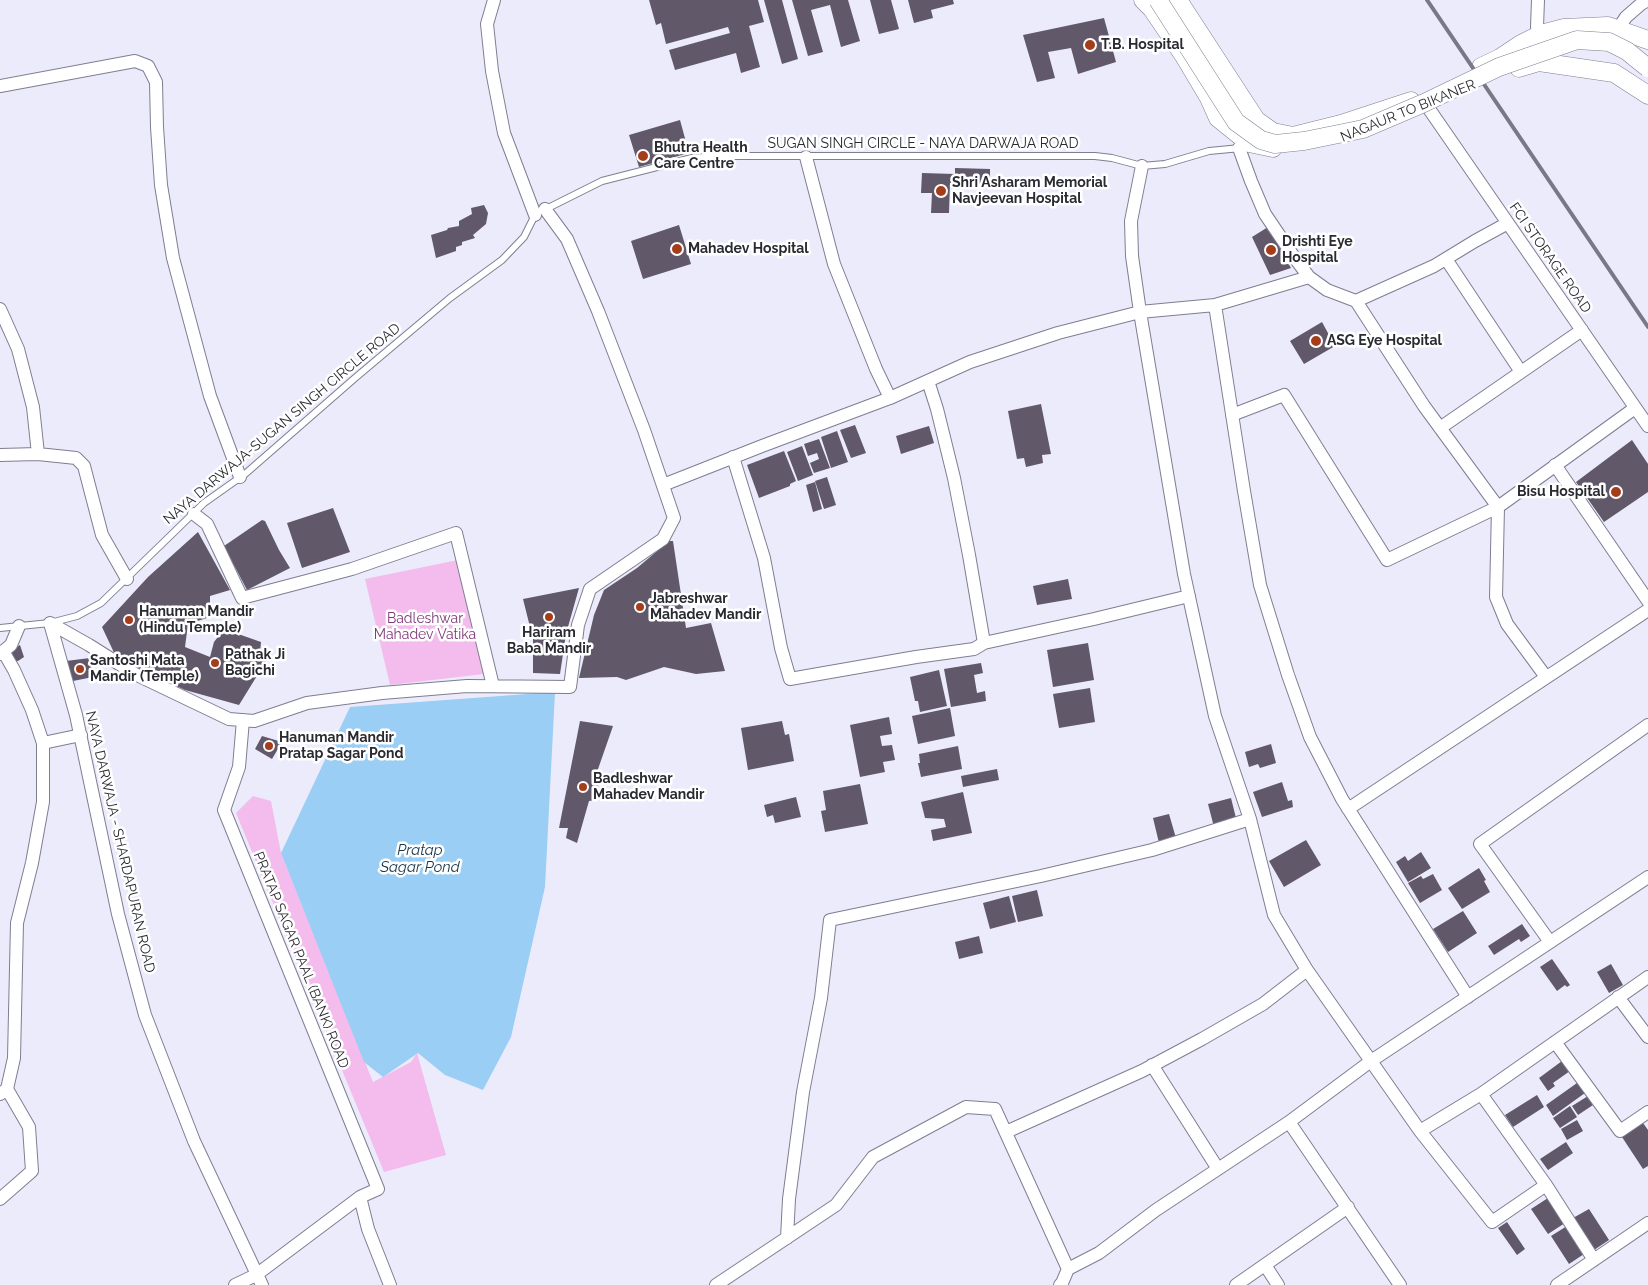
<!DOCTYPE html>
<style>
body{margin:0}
canvas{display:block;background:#ebebfc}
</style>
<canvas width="1648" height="1285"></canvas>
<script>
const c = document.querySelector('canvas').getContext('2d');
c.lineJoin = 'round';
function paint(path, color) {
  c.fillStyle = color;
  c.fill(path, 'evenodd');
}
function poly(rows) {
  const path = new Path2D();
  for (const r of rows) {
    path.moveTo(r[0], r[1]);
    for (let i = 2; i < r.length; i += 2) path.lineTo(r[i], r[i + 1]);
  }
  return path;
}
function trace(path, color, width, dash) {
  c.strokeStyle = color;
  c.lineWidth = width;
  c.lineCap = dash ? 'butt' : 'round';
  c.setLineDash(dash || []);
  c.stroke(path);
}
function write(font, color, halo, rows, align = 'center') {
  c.font = font + ' Raleway,sans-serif';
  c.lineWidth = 5;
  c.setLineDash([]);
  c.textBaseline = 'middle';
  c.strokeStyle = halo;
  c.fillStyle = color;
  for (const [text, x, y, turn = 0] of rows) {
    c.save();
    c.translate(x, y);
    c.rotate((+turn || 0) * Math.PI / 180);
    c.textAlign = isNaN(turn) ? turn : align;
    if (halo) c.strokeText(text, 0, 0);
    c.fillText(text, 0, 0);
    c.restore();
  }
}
paint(poly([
 [458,560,484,674,390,685,365,579],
 [253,796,271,801,281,853,373,1082,411,1062,417,1053,446,1155,384,1172,236,813]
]), '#f4bced');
paint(poly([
 [555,692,545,887,511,1037,483,1090,445,1075,418,1053,383,1077,364,1062,281,853,350,707]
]), '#9acef4');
paint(poly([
 [649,0,758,0,764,22,749,26,760,67,741,73,736,53,675,70,669,50,730,33,728,27,666,44,661,23,656,25],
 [764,0,782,0,798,59,782,64],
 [792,0,848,0,860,41,841,47,830,5,811,10,823,52,808,56],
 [870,0,891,0,899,29,879,34],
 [908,0,953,0,954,4,931,10,933,18,914,23],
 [1104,18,1116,62,1078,74,1071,48,1048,52,1055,78,1037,82,1023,35],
 [680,120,689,153,639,167,629,135],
 [955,168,990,169,990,184,950,183,949,213,931,213,932,193,921,193,922,173,955,174],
 [484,205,488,213,486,224,473,235,475,238,462,242,462,245,456,247,456,251,436,258,431,235,447,230,448,228,459,226,459,221,472,214,471,208],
 [679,225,691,264,643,279,631,241],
 [1268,227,1291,268,1270,275,1252,237],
 [1322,322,1335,346,1304,364,1290,341],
 [1041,404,1051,454,1042,455,1043,463,1026,467,1024,458,1017,459,1008,411],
 [855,425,866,453,851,458,840,430],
 [929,426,934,443,901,454,896,436],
 [837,431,848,462,831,468,821,437],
 [819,439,830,468,814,473,810,463,819,459,817,453,808,456,804,444],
 [1632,440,1648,464,1648,492,1604,522,1576,482],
 [802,446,813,475,798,481,787,452],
 [784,451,796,481,790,484,790,486,759,498,747,465],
 [827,477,836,505,824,509,815,481],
 [815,482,822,509,813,512,806,485],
 [333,508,350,552,302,568,287,523],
 [262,520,265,521,279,550,290,568,247,590,224,546],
 [198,532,230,590,210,596,210,617,188,624,185,647,210,657,214,642,224,629,261,642,260,653,268,658,239,705,185,690,117,659,102,627,148,577],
 [669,541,673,541,686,628,711,623,725,671,696,674,664,667,626,680,617,677,579,678,594,615,604,590,637,568],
 [1068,579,1072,599,1037,605,1033,586],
 [579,588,566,634,560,674,533,673,533,639,523,599],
 [1088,643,1094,680,1053,687,1047,650],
 [20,645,24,657,18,661,15,661,9,652],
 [90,658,93,677,73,681,66,661],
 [981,663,983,673,974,675,977,693,985,691,986,701,951,707,944,669],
 [939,670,947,706,920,712,918,701,915,701,910,677],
 [1090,688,1095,722,1059,728,1053,694],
 [950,708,955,736,918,744,912,716],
 [889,717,892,734,880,736,882,746,892,745,895,760,883,762,885,772,860,777,850,725],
 [580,721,613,726,597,772,601,774,595,800,589,801,577,843,566,838,568,828,559,828],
 [782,721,785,735,789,734,794,761,748,770,741,728],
 [262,736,282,742,272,759,255,749],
 [1271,744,1276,763,1260,768,1258,764,1249,767,1245,752],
 [958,746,962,769,921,777,918,763,920,763,919,754],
 [997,769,999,780,963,787,961,776],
 [1282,782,1288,801,1292,800,1293,807,1262,817,1253,792],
 [860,784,868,824,825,832,821,811,826,810,823,791],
 [963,792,972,833,933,841,931,830,946,827,944,819,925,818,921,802],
 [796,797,801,817,775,823,773,815,767,817,764,805],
 [1231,798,1237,822,1214,827,1208,804],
 [1169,814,1176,838,1159,843,1153,818],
 [1306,840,1321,865,1284,887,1269,861],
 [1421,852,1431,868,1408,882,1396,862,1405,856,1408,861],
 [1479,868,1486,880,1484,881,1490,892,1462,909,1448,888],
 [1433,874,1442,890,1420,903,1408,883,1421,876,1423,879],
 [1037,890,1043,916,1018,922,1012,896],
 [1009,896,1016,922,990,929,983,903],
 [1463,911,1477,933,1448,952,1433,929],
 [1522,924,1530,936,1521,942,1519,939,1494,955,1488,946],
 [979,936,983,953,959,959,955,942],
 [1552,959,1570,985,1567,987,1565,985,1557,991,1540,967],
 [1611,964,1623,985,1609,993,1597,972],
 [1562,1061,1570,1071,1553,1083,1555,1086,1548,1091,1539,1078],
 [1577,1083,1585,1093,1553,1116,1546,1105],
 [1537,1095,1544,1107,1513,1127,1505,1115],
 [1588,1096,1593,1105,1578,1115,1572,1106],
 [1570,1106,1577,1117,1560,1128,1553,1118],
 [1577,1120,1583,1131,1567,1140,1561,1129],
 [1643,1123,1648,1130,1648,1166,1643,1169,1622,1137],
 [1566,1142,1573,1153,1548,1170,1540,1159],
 [1548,1198,1565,1223,1548,1234,1531,1209],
 [1589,1209,1609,1240,1594,1250,1573,1218],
 [1507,1222,1525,1249,1517,1255,1498,1228],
 [1567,1226,1584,1254,1569,1264,1551,1236]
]), '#615869');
const service = poly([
 [544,210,602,181,692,158,717,156,1095,156,1112,158,1142,166,1165,164,1209,151,1241,148],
 [0,628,50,623,77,616,101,603,204,503,245,474,355,378,450,298,502,260,524,237,535,215]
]);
const minor = poly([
 [494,0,487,24,492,71,504,133,535,215],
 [1538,0,1537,27,1541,34],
 [1618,29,1626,17,1641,4,1648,0],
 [0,86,135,61,148,66,156,82,157,127,161,185,173,258,210,396,240,477],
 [1427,106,1648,426],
 [1239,148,1251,181,1265,214,1294,257,1309,277,1327,290,1356,301,1434,266,1475,241,1508,223],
 [1142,166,1131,221,1132,256,1140,312,1184,574,1215,716,1250,819,1274,915,1307,970,1420,1131,1492,1222,1546,1185],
 [1446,259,1521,372],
 [1356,301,1424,406,1498,507,1635,408],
 [1215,305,1244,491,1260,585,1288,675,1310,737,1342,799,1468,997],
 [0,309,18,349,33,407,38,454],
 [890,398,970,362,1058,333,1140,312,1215,305,1309,277],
 [1232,415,1284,395,1387,560,1498,507,1496,597,1507,624,1546,677],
 [1440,428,1582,330],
 [0,455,38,454,76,458,84,466,102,535,127,579],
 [733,457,764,558,781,648,790,679,916,657,974,649,984,643,969,555,954,478,937,409,928,381],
 [1555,465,1648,601],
 [663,485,762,446,890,398,876,369,834,264,806,157],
 [194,514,207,524,242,598,352,569,456,533,493,686],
 [50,623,89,645,135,674,229,719,254,721,307,703,382,693,467,686,570,687,578,625,590,589,663,539,674,518,644,430,598,311,567,239,545,209],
 [50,623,76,715,118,914,145,1015,194,1141,262,1285],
 [984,643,1094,619,1189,596],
 [3,651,14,670,32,710,43,743,81,735],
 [0,654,11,645,19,626],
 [243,720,239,767,224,810,378,1189,360,1197],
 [1348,809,1648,610],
 [1550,942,1480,844,1648,725],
 [1618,997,1648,1037],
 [1555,1042,1620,1131,1648,1112],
 [1152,1065,1218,1169],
 [0,1094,7,1089,14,1058,17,923,32,863,43,802,43,743],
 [1481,1094,1546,1185,1594,1260],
 [1289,1122,1400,1285],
 [1420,1131,1481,1094,1648,977],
 [1006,1132,1142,1071,1202,1039,1263,1004,1307,970],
 [0,1199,32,1171,29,1127,7,1089],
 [787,1238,789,1199,803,1092,821,998,830,920,1041,876,1152,850,1250,819],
 [1265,1265,1278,1285],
 [235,1285,256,1275,360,1197,368,1229,390,1285],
 [716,1285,836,1205,873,1157,966,1107,995,1109,1068,1269],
 [1060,1285,1062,1283,1068,1269,1099,1253,1156,1210,1289,1122,1371,1061,1648,877],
 [1236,1285,1348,1207],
 [1557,1285,1648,1223]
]);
const secondary = poly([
 [1143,0,1152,9,1184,56,1209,98,1218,118,1249,143,1273,148],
 [1178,0,1256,120,1273,132,1293,136,1341,124,1411,101],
 [1481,67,1500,58,1521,44,1541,34,1564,28,1608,26,1648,40],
 [1519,68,1539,62,1614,73,1648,95]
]);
trace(service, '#7e7e91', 8);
trace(minor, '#7e7e91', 14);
trace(secondary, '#7e7e91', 19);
trace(service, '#fff', 6);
trace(minor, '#fff', 12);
trace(secondary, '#fff', 18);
trace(poly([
 [1427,0,1648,327]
]), '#797985', 4);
const secondaryBridge = poly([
 [1158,0,1236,122,1261,140,1275,144,1304,141,1363,129,1424,103,1499,67,1577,40,1609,42,1627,51,1648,68]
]);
trace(secondaryBridge, '#7e7e91', 19, []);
trace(secondaryBridge, '#fff', 18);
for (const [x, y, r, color] of [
 [1090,45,6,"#a43d19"],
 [643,156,6,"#a43d19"],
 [941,191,6,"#a43d19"],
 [677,249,6,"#a43d19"],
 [1271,250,6,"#a43d19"],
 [1316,341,6,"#a43d19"],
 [1616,492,6,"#a43d19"],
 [640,607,5,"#a43d19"],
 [549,617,5,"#a43d19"],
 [129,620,5,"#a43d19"],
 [215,663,5,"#a43d19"],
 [80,669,5,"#a43d19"],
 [269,746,5,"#a43d19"],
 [583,787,5,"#a43d19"]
]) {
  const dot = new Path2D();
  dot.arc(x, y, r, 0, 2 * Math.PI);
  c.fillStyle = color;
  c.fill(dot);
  trace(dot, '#fff', 2);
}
write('bold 14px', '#2a2a32', '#fff', [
 ["T.B. Hospital",1101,45],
 ["Bhutra Health",654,148],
 ["Care Centre",654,164],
 ["Shri Asharam Memorial",952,183],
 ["Navjeevan Hospital",952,199],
 ["Drishti Eye",1282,242],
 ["Hospital",1282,258],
 ["Mahadev Hospital",688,249],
 ["ASG Eye Hospital",1327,341],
 ["Bisu Hospital",1605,492,"right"],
 ["Jabreshwar",650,599],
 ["Mahadev Mandir",650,615],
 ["Hanuman Mandir",139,612],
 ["(Hindu Temple)",139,628],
 ["Hariram",549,633,"center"],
 ["Baba Mandir",549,649,"center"],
 ["Pathak Ji",225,655],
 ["Bagichi",225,671],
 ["Santoshi Mata",90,661],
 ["Mandir (Temple)",90,677],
 ["Hanuman Mandir",279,738],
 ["Pratap Sagar Pond",279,754],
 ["Badleshwar",593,779],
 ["Mahadev Mandir",593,795]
], 'left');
write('14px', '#2a2a32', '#fff', [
 ["NAGAUR TO BIKANER",1408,111,-22],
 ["SUGAN SINGH CIRCLE - NAYA DARWAJA ROAD",923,144],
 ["FCI STORAGE ROAD",1550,258,55],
 ["NAYA DARWAJA-SUGAN SINGH CIRCLE ROAD",282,424,-40],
 ["NAYA DARWAJA - SHARDAPURAN ROAD",120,842,77],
 ["PRATAP SAGAR PAAL (BANK) ROAD",301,960,68]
]);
write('14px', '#7c3876', '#fff', [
 ["Badleshwar",425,619],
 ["Mahadev Vatika",425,635]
]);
write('italic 15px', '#173549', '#fff', [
 ["Pratap",420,850],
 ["Sagar Pond",420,867]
]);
</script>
